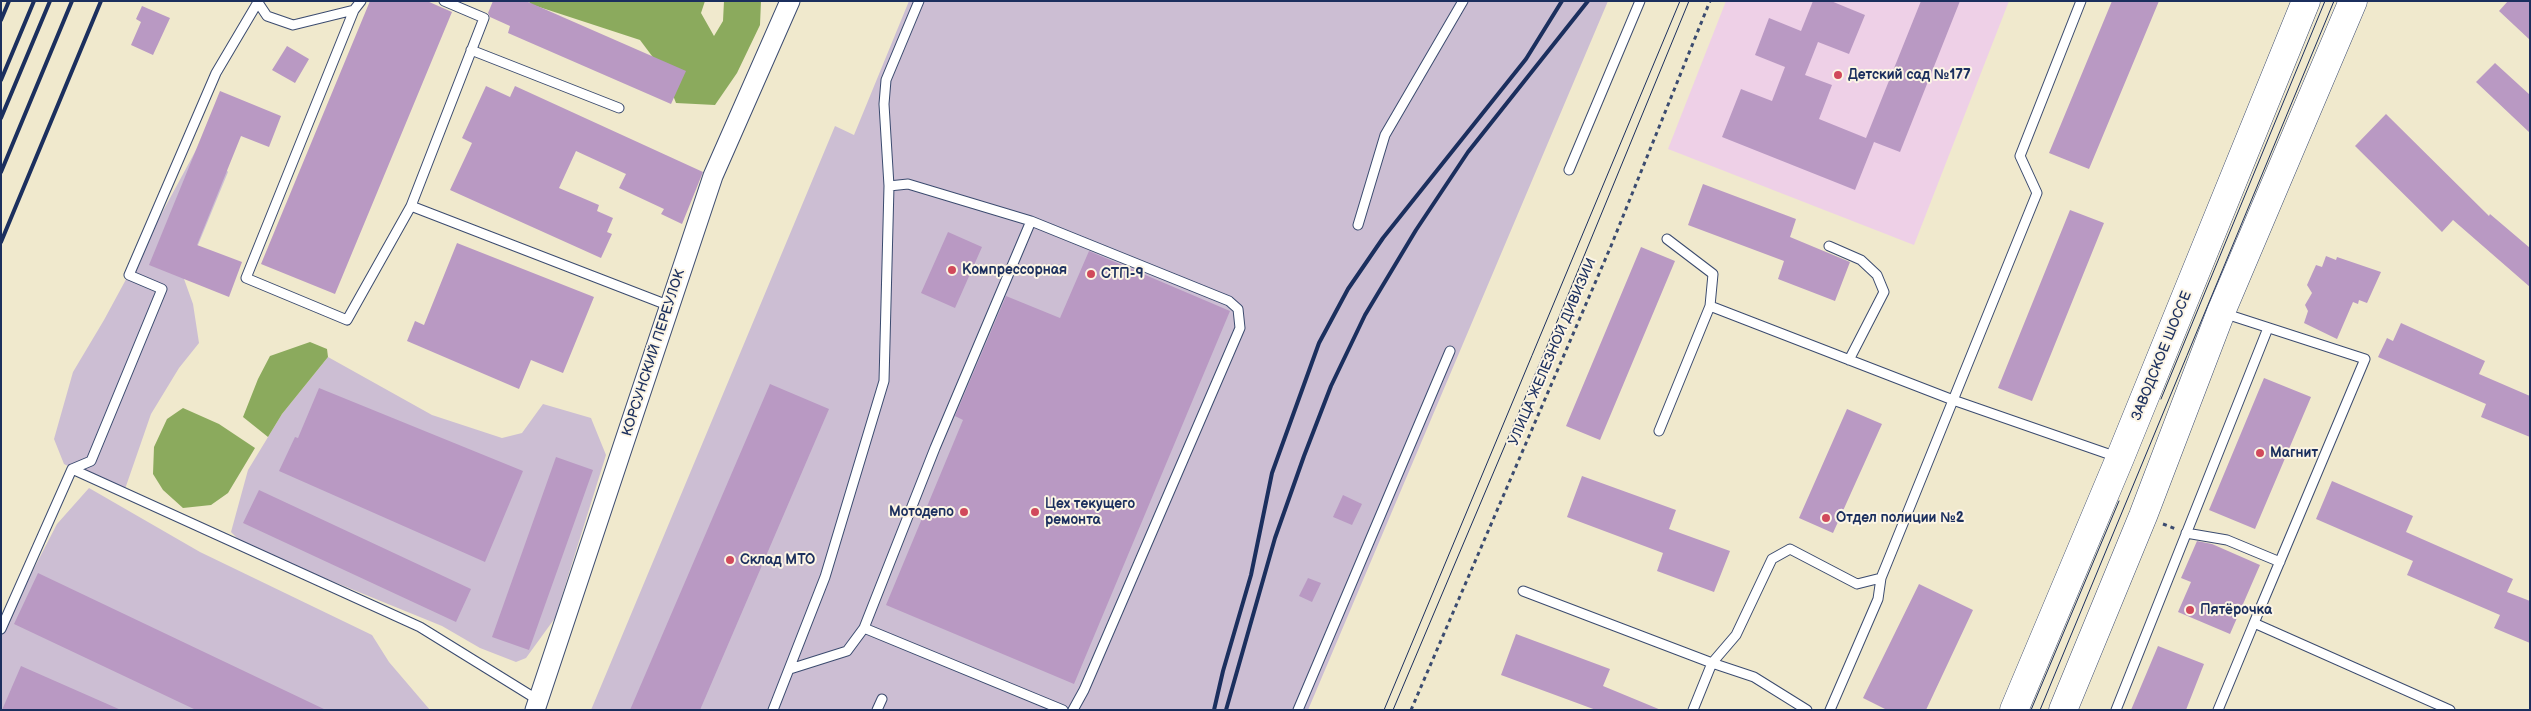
<!DOCTYPE html>
<meta charset="utf-8">
<style>
body{margin:0}
#map{position:relative;width:2531px;height:711px;overflow:hidden;background:#f0e9cd;font-family:"Balsamiq Sans",sans-serif}
canvas{display:block}
.frame{position:absolute;inset:0;border:2px solid #1b2f5e;pointer-events:none}
</style>
<div id="map">
<canvas width="2531" height="711"></canvas>
<div class="frame"></div>
</div>
<script>
const c = document.querySelector('canvas').getContext('2d');
c.lineJoin = 'round';
function paint(path, color) {
  c.fillStyle = color;
  c.fill(path, 'evenodd');
}
function poly(rows) {
  const path = new Path2D();
  for (const r of rows) {
    path.moveTo(r[0], r[1]);
    for (let i = 2; i < r.length; i += 2) path.lineTo(r[i], r[i + 1]);
  }
  return path;
}
function trace(path, color, width, dash) {
  c.strokeStyle = color;
  c.lineWidth = width;
  c.lineCap = dash ? 'butt' : 'round';
  c.setLineDash(dash || []);
  c.stroke(path);
}
function write(font, color, halo, rows, align = 'center') {
  c.font = font + ' "Balsamiq Sans",sans-serif';
  c.lineWidth = 4;
  c.setLineDash([]);
  c.textBaseline = 'middle';
  c.strokeStyle = halo;
  c.fillStyle = color;
  for (const [text, x, y, turn = 0] of rows) {
    c.save();
    c.translate(x, y);
    c.rotate((+turn || 0) * Math.PI / 180);
    c.textAlign = isNaN(turn) ? turn : align;
    if (halo) c.strokeText(text, 0, 0);
    c.fillText(text, 0, 0);
    c.restore();
  }
}
paint(poly([
 [1726,1,2009,1,1914,245,1668,149]
]), '#eed0e7');
paint(poly([
 [909,1,1608,1,1308,710,591,710,835,126,854,135],
 [202,139,228,172,184,279,193,304,199,343,179,368,151,414,125,489,101,482,64,464,54,439,73,372,104,320],
 [328,357,432,415,502,438,522,433,543,404,591,418,606,455,555,618,526,658,516,662,480,648,442,626,312,573,238,539,231,532,248,470,282,414],
 [89,488,200,552,372,635,389,662,430,710,1,710,1,632,57,524]
]), '#ccbed3');
paint(poly([
 [529,1,705,1,701,13,714,36,723,21,724,1,761,1,760,25,737,73,715,105,676,103,664,72,640,40,530,4],
 [310,342,327,349,328,357,282,414,268,437,243,417,258,379,270,356],
 [183,408,219,424,255,448,228,493,211,505,183,508,163,490,153,474,154,447,167,419]
]), '#8baa5d');
paint(poly([
 [370,1,427,1,452,12,335,294,261,264],
 [493,1,526,1,686,71,671,104,508,33,510,26,490,17,488,13],
 [1813,1,1831,1,1865,15,1849,54,1818,42,1805,75,1832,85,1819,119,1866,138,1921,1,1960,1,1900,152,1874,142,1855,190,1722,137,1741,89,1772,101,1785,67,1755,55,1769,18,1801,31],
 [2112,1,2159,1,2089,169,2049,153],
 [2508,1,2530,1,2530,40,2499,11],
 [142,6,170,18,153,55,131,45,141,22,136,19],
 [287,46,309,59,295,83,272,70],
 [2495,63,2530,95,2530,133,2476,82],
 [486,86,510,97,515,86,703,172,682,224,661,214,664,209,619,188,626,174,576,151,559,188,599,205,597,211,613,218,607,232,612,234,601,258,450,190,472,143,462,138],
 [220,91,281,116,269,147,241,136,197,245,242,262,229,297,149,265],
 [2386,114,2489,216,2490,214,2530,248,2530,287,2453,220,2442,232,2355,146],
 [1703,184,1796,219,1790,237,1850,262,1835,301,1778,279,1784,261,1688,225],
 [2070,210,2104,223,2032,401,1998,388],
 [948,232,982,247,955,308,921,293],
 [457,243,594,297,563,373,531,360,519,389,407,341,415,321,424,325],
 [1641,247,1675,261,1600,440,1566,426],
 [1089,251,1230,311,1074,684,886,605,963,420,955,416,1006,296,1060,318],
 [2326,256,2336,260,2337,257,2381,272,2367,303,2359,300,2358,304,2353,302,2337,339,2304,323,2308,311,2305,305,2312,293,2307,285,2316,265,2322,267],
 [2401,323,2485,361,2479,374,2530,396,2530,437,2481,417,2486,404,2378,357,2387,338,2393,341],
 [2264,378,2311,397,2255,529,2209,510],
 [770,384,829,409,700,710,630,710],
 [319,388,523,471,485,562,279,471,295,437,298,438],
 [1847,409,1882,424,1833,533,1799,518],
 [556,457,593,470,529,650,492,637],
 [1582,476,1676,510,1669,529,1730,551,1714,592,1657,571,1663,553,1567,517],
 [2332,481,2413,516,2406,532,2513,579,2507,592,2530,601,2530,643,2494,628,2500,615,2407,575,2413,561,2316,519],
 [259,490,471,589,456,622,243,523],
 [1343,495,1362,504,1352,525,1333,517],
 [2197,541,2212,544,2260,565,2230,634,2178,612,2191,582,2181,578],
 [38,573,326,710,196,710,14,624],
 [1308,578,1321,583,1312,602,1299,596],
 [1919,584,1973,610,1926,710,1887,710,1863,698],
 [1516,634,1610,669,1603,686,1661,710,1596,710,1501,675],
 [2158,646,2204,664,2186,710,2131,710],
 [21,666,121,710,2,710]
]), '#b999c3');
const lane = poly([
 [257,1,267,16,293,25,354,10],
 [361,1,354,10,246,278,347,320,411,206,484,18,444,1],
 [919,1,886,80,884,104,889,186,908,184,1031,221,1229,301,1238,309,1240,328,1084,690,1073,710],
 [471,50,619,108],
 [1569,170,1640,1],
 [411,206,670,306],
 [1031,221,935,448,864,628,1063,710],
 [1358,225,1385,135,1463,1],
 [1667,239,1713,274,1710,306],
 [1829,246,1861,260,1877,275,1884,292,1849,360],
 [2223,313,2365,359,2254,623,2450,710],
 [1659,431,1710,306,1953,400,2117,457],
 [72,469,420,627,538,700],
 [2186,533,2227,540,2280,562],
 [1523,591,1712,663,1736,635,1772,559,1790,549,1857,584,1881,578,2037,193,2020,156,2081,1],
 [1,629,72,469,91,461,162,289,129,275,216,73,258,2],
 [790,669,847,651,864,628],
 [773,710,825,577,884,381,889,186],
 [877,710,882,699],
 [1298,710,1450,351],
 [1693,710,1712,663,1754,677,1807,710],
 [1830,710,1878,599,1881,578],
 [2116,710,2268,328],
 [2218,710,2254,623]
]);
const street = poly([
 [535,710,713,176,790,1]
]);
const primary = poly([
 [2014,710,2120,458,2306,1],
 [2063,710,2143,516,2221,312,2353,1]
]);
trace(lane, '#3b4b6f', 11);
trace(street, '#3b4b6f', 21);
trace(primary, '#3b4b6f', 29);
trace(poly([
 [2163,524,2176,529],
 [1411,710,1611,246,1710,1]
]), '#3b4b6f', 3, [4, 4]);
trace(lane, '#fff', 9);
trace(street, '#fff', 19);
trace(primary, '#fff', 28);
trace(poly([
 [2161,399,2325,1],
 [1384,710,1680,1],
 [1393,710,1547,346,1689,1],
 [2031,710,2119,501],
 [2040,710,2334,1]
]), '#1b2f5e', 1);
trace(poly([
 [1,20,9,1],
 [1,80,34,1],
 [1,118,50,1],
 [1,172,72,1],
 [1,242,101,1],
 [1214,710,1223,671,1251,575,1272,473,1319,343,1348,289,1383,238,1526,59,1562,1],
 [1226,710,1275,538,1304,456,1331,386,1365,315,1416,230,1468,152,1588,1]
]), '#1b2f5e', 4);
for (const [x, y, r, color] of [
 [1838,75,5,"#d1495b"],
 [952,270,5,"#d1495b"],
 [1091,274,5,"#d1495b"],
 [2260,453,5,"#d1495b"],
 [964,512,5,"#d1495b"],
 [1035,512,5,"#d1495b"],
 [1826,518,5,"#d1495b"],
 [730,560,5,"#d1495b"],
 [2190,610,5,"#d1495b"]
]) {
  const dot = new Path2D();
  dot.arc(x, y, r, 0, 2 * Math.PI);
  c.fillStyle = color;
  c.fill(dot);
  trace(dot, '#fcf5e5', 2);
}
write('bold 14px', '#1b2f5e', '#fcf5e5', [
 ["Детский сад №177",1848,75],
 ["Компрессорная",962,270],
 ["СТП-9",1101,274],
 ["Магнит",2270,453],
 ["Цех текущего",1045,504],
 ["ремонта",1045,520],
 ["Мотодепо",954,512,"right"],
 ["Отдел полиции №2",1836,518],
 ["Склад МТО",740,560],
 ["Пятёрочка",2200,610]
], 'left');
write('14px', '#1b2f5e', '#fcf5e5', [
 ["УЛИЦА ЖЕЛЕЗНОЙ ДИВИЗИИ",1553,352,-67],
 ["КОРСУНСКИЙ ПЕРЕУЛОК",654,353,-72],
 ["ЗАВОДСКОЕ ШОССЕ",2162,356,-68]
]);
</script>
